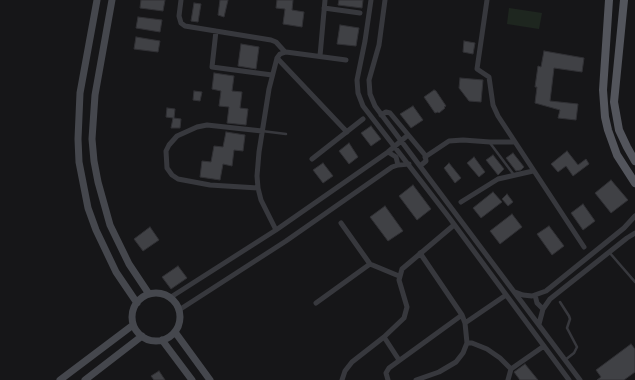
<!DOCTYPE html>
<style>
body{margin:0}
canvas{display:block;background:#161618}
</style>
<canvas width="635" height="380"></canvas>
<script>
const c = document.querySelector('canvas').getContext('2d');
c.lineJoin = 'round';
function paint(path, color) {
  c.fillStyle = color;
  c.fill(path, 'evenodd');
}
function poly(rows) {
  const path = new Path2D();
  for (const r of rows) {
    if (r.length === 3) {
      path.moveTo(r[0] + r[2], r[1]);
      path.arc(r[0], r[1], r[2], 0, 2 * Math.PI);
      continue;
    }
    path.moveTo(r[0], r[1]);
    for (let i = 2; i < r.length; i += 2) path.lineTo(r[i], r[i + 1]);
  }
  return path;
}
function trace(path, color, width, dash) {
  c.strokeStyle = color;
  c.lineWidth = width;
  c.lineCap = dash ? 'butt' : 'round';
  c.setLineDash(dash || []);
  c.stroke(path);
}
paint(poly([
 [509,8,542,13,539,29,507,24]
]), '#1e261f');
const building = poly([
 [141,0,165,0,163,11,140,8,141,0],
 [220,0,228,0,224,17,218,15,220,0],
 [277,0,293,0,292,10,304,12,302,27,283,24,285,9,276,8,277,0],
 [339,0,363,0,362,8,338,5,339,0],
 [194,3,201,4,198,22,191,21,194,3],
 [138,17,162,20,160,32,136,28,138,17],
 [340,25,359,28,356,46,337,44,340,25],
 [136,37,160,41,158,52,134,49,136,37],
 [464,41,475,43,473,54,463,52,464,41],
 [241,44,259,47,256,69,238,66,241,44],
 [544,51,584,58,582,72,554,68,550,101,578,104,576,120,558,118,560,110,535,103,537,87,535,87,538,66,541,67,544,51],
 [214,73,234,76,232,91,242,92,240,108,248,109,246,125,227,123,229,107,219,106,221,91,212,89,214,73],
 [460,78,483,80,481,102,469,101,459,88,460,78],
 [434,90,436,91,446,106,444,107,445,108,439,113,438,112,435,113,424,97,434,90],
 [194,91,202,92,200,101,193,100,194,91],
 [413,106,423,120,411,128,400,114,413,106],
 [167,108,175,109,174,118,181,119,180,128,171,128,173,118,166,117,167,108],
 [371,126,381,139,371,146,361,133,371,126],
 [226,132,245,135,243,151,234,150,232,166,223,164,220,180,200,177,202,161,211,162,214,146,223,147,226,132],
 [349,143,358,157,349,164,339,151,349,143],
 [567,151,578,165,586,159,589,164,573,176,566,166,558,172,551,164,567,151],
 [513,153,524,167,521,170,516,171,506,158,513,153],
 [493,155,504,169,498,175,486,160,493,155],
 [474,157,485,172,479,177,467,163,474,157],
 [323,163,333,176,323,183,313,170,323,163],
 [449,163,461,178,455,183,444,168,449,163],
 [611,180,628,200,611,213,595,193,611,180],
 [413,185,431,209,417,220,399,196,413,185],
 [493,192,502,202,481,218,473,208,493,192],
 [507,194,513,202,508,206,502,199,507,194],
 [583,204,595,221,583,230,571,213,583,204],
 [385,206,403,231,388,241,370,217,385,206],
 [512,214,522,227,500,244,490,231,512,214],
 [549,226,564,246,552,255,537,234,549,226],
 [150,227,159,240,143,251,134,239,150,227],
 [178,266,187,278,171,289,162,277,178,266],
 [631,344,635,349,635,372,624,380,597,380,601,377,596,370,631,344],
 [525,364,538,380,520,380,514,372,525,364],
 [159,371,165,380,154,380,151,376,159,371]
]);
paint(building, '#404145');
trace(building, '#303034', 1);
trace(poly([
 [262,131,286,134],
 [490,143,514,175],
 [609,252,635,282],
 [560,302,569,316,570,319,567,328,577,347,574,353,565,360]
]), '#37383d', 2.5);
trace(poly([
 [181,0,179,16,181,23,185,26,271,40,276,42,285,52],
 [371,0,365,41,357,80,358,93,363,106,448,216,569,380],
 [385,0,379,45,369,80,370,94,375,106,580,380],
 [487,0,477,69,489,77,493,105,498,116,584,247],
 [324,8,360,13],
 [216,31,212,67,272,75],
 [320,56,325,0],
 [277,58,347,132],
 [381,115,386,112,390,113,425,155,426,161,420,166],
 [388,152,396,157,398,165],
 [425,157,449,141,463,140,490,142,514,142],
 [312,159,363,119],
 [258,188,210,185,178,179,172,175,167,168,166,151,169,145,177,136,197,127,207,125,262,131],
 [461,202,498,179,533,171],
 [341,223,370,264,399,276],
 [276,230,261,200,258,188,257,176,259,152,269,89,277,58,280,54,286,52,346,60],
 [515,292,523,295,532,296,546,291,624,228,635,216],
 [535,295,537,303,543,309],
 [171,297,276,230,388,152,408,135],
 [316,303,370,264],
 [179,310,286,241,392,167,398,165,409,164],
 [465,323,506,295],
 [539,324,543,309,550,299,627,238,635,233],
 [384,337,399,360],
 [467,343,472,343,487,349,500,358,511,369],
 [342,380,345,371,352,362,384,337,404,318,407,307,399,280,402,269,454,225],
 [388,380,386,373,389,368,462,315],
 [416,380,439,372,456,362,463,353,467,343,465,323,462,315,420,253],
 [508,380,511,369,544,346]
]), '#37383d', 5);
trace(poly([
 [97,0,80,93,78,139,79,162,88,208,96,230,116,272,137,303],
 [112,0,95,95,92,139,94,161,98,182,110,225,129,264,149,294],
 [156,317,24],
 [175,332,210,380],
 [162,340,192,380],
 [60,380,133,325],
 [85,380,142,336]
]), '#45474d', 7);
trace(poly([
 [609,0,603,90,605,117,608,130,617,155,635,183],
 [624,0,614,102,619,130,627,147,635,161]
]), '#53555c', 8);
</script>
